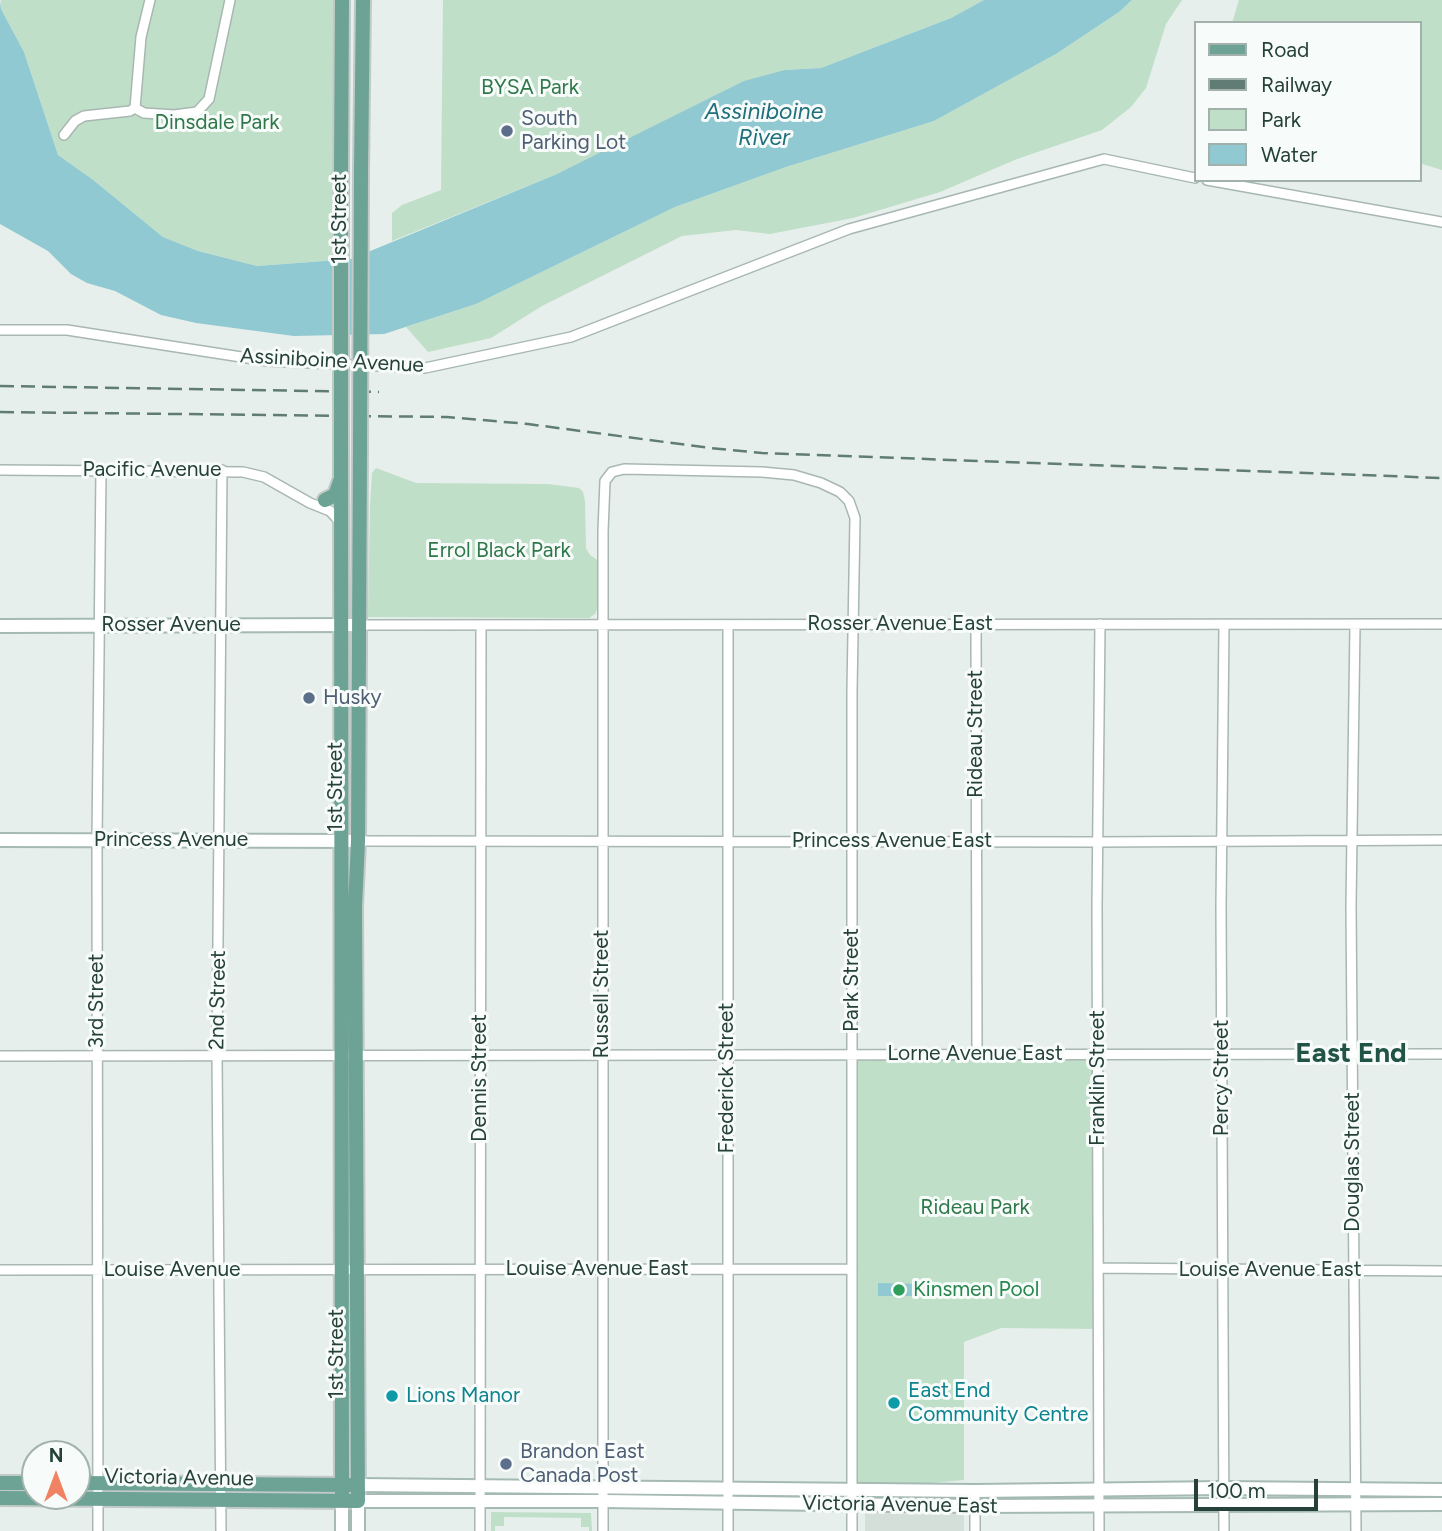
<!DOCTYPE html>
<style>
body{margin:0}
#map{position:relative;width:1442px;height:1531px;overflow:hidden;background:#e6efeb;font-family:Figtree,sans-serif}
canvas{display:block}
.legend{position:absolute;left:1194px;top:21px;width:228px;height:161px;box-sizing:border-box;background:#f7fbf9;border:2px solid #a3b1ac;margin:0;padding:9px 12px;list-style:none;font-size:21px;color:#254139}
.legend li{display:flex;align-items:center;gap:14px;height:35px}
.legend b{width:35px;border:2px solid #a3b1ac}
.north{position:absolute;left:21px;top:1440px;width:70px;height:70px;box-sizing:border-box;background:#f7fbf9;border:2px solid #a3b1ac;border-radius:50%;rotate:0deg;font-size:19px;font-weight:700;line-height:28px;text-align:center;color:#254139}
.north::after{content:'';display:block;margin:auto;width:24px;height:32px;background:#f08363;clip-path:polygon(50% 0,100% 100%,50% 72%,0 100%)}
.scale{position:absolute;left:1194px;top:1479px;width:124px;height:32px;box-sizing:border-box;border:4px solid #254139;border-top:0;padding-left:9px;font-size:21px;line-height:24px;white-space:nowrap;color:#254139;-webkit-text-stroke:5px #f7fbf9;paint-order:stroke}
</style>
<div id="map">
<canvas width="1442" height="1531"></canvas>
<ul class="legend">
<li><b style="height:9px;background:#6ca394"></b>Road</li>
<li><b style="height:9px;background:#607c74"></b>Railway</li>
<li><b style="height:19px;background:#c0dfc8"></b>Park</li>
<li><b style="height:19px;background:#90c9d2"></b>Water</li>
</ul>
<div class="north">N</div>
<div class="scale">100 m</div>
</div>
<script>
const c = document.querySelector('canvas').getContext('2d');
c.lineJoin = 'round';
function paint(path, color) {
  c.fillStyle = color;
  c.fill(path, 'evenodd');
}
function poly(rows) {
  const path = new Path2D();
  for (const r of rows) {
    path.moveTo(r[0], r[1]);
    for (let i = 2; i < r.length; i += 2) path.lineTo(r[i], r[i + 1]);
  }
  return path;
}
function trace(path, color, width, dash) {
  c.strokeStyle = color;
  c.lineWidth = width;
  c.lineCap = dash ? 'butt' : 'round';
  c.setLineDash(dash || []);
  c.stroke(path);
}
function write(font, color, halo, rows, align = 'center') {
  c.font = font + ' Figtree,sans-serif';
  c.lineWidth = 6;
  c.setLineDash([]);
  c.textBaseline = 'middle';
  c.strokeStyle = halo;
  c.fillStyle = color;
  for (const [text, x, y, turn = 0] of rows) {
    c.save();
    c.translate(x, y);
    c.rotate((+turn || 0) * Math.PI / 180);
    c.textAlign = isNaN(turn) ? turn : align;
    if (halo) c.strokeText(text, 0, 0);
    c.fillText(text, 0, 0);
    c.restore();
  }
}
paint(poly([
 [865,1513,964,1514,964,1531,865,1531]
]), '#d4dfda');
paint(poly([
 [1,0,339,0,338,260,257,266,198,251,163,237,92,179,58,155,24,52,1,9],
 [443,0,984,0,951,18,821,68,785,70,557,174,392,241,392,213,402,205,441,190],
 [1132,0,1182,0,1166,24,1146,88,1131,107,1102,130,1017,159,940,192,853,218,770,234,736,230,682,236,542,306,491,338,428,352,406,327,476,304,675,207,786,167,934,121,1056,54,1119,12],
 [1239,0,1442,0,1442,170,1419,163,1419,23,1232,23],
 [376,468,416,483,548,484,579,488,583,492,585,501,586,548,590,555,599,561,598,607,595,614,589,618,368,617,370,505,372,473],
 [853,1055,1098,1055,1099,1329,1001,1328,964,1342,964,1480,853,1490],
 [491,1512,591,1513,592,1531,589,1531,589,1527,581,1527,581,1518,504,1517,504,1526,495,1526,495,1531,491,1531]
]), '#c0dfc8');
paint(poly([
 [0,0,1,9,24,52,58,155,92,179,163,237,198,251,257,266,351,259,557,174,744,81,785,70,821,68,951,18,984,0,1132,0,1119,12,1056,54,934,121,786,167,675,207,476,304,384,334,294,336,196,323,161,315,115,291,87,283,71,274,48,251,0,224],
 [878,1283,923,1284,923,1296,878,1296]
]), '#90c9d2');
const street = poly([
 [150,0,141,37,135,108,144,113,174,115,197,112,209,99,230,0],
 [64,135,75,121,84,116,130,111,135,108],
 [1207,180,1442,222],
 [0,330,67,330,267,361,425,368,571,337,849,229,1104,159,1195,178],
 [0,470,243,472,264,477,310,503,330,511,340,522],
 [976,624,977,1054],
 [358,625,1442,624],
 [728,625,728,1531],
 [1355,625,1351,905,1356,1531],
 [1224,626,1221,906,1224,1531],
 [358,841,1098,842,1442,840],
 [0,1056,1442,1054],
 [1098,1268,1442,1271],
 [0,1270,852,1269],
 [975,1491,975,1531],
 [98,1531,97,840,101,470],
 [221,1531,217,1056,222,470],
 [480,1531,481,625],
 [603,1531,603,531,605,481,612,472,624,469,762,472,794,475,821,483,840,492,849,501,855,518,852,691,852,1531],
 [1099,1531,1097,906,1100,624]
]);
const secondary = poly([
 [0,626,358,625],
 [0,840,358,841],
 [358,1485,975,1491,1223,1488,1442,1490],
 [342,1531,342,1501],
 [358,1531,358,1501,603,1501,975,1506,1442,1504]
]);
const primary = poly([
 [361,171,363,0],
 [341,172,342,0],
 [341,447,342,1501],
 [325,500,335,495,340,481],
 [0,1483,35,1483],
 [77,1483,349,1485],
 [0,1498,358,1501,355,907,358,841,360,446]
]);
trace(street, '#a8b7b2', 12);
trace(secondary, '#a5bab2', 16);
trace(primary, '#c2cac8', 18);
trace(street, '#fff', 9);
trace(secondary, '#fff', 12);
trace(primary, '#6ca394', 14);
trace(poly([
 [0,386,379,392],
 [0,412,447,417,528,424,710,448,762,453,1442,478]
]), '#607c74', 2.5, [14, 7]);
const primaryBridge = poly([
 [341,172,341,447],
 [360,446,361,171]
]);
trace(primaryBridge, '#c2cac8', 18, []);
trace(primaryBridge, '#6ca394', 14);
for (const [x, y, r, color] of [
 [507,131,7,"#5c6f8a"],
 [309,698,7,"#5c6f8a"],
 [899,1290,7,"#2e9e5b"],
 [392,1396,7,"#0f9aa8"],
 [894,1403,7,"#0f9aa8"],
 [506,1464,7,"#5c6f8a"]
]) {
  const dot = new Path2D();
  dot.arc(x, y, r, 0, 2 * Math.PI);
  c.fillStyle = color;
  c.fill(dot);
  trace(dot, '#f7fbf9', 2.5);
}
write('21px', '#2f784a', '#f7fbf9', [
 ["BYSA Park",530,88],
 ["Dinsdale Park",217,123],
 ["Errol Black Park",499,551],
 ["Rideau Park",975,1208]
]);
write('21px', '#4e5e75', '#f7fbf9', [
 ["South",521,119],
 ["Parking Lot",521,143],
 ["Husky",323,698],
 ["Brandon East",520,1452],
 ["Canada Post",520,1476]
], 'left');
write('21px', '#254139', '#f7fbf9', [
 ["1st Street",340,219,-90],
 ["Assiniboine Avenue",332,361,3],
 ["Pacific Avenue",152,470],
 ["Rosser Avenue East",900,624],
 ["Rosser Avenue",171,625],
 ["Rideau Street",976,734,-90],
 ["1st Street",336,787,-90],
 ["Princess Avenue",171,840],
 ["Princess Avenue East",892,841],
 ["Park Street",852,980,-90],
 ["Russell Street",602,994,-90],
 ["2nd Street",218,1000,-89],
 ["3rd Street",97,1001,-90],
 ["Lorne Avenue East",975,1054],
 ["Dennis Street",480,1078,-90],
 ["Frederick Street",727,1078,-90],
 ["Franklin Street",1098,1078,-90],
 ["Percy Street",1222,1078,-90],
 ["Douglas Street",1353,1162,-90],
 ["Louise Avenue East",597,1269],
 ["Louise Avenue",172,1270],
 ["Louise Avenue East",1270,1270],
 ["1st Street",337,1354,-90],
 ["Victoria Avenue",179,1478,1],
 ["Victoria Avenue East",900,1505,1]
]);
write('21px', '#27864d', '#f7fbf9', [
 ["Kinsmen Pool",913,1290]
], 'left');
write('21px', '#0d838f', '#f7fbf9', [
 ["East End",908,1391],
 ["Community Centre",908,1415],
 ["Lions Manor",406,1396]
], 'left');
write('italic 23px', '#1f6f7d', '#f7fbf9', [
 ["Assiniboine",764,112],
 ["River",764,138]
]);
write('bold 28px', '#215346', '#f7fbf9', [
 ["East End",1351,1054]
]);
</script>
